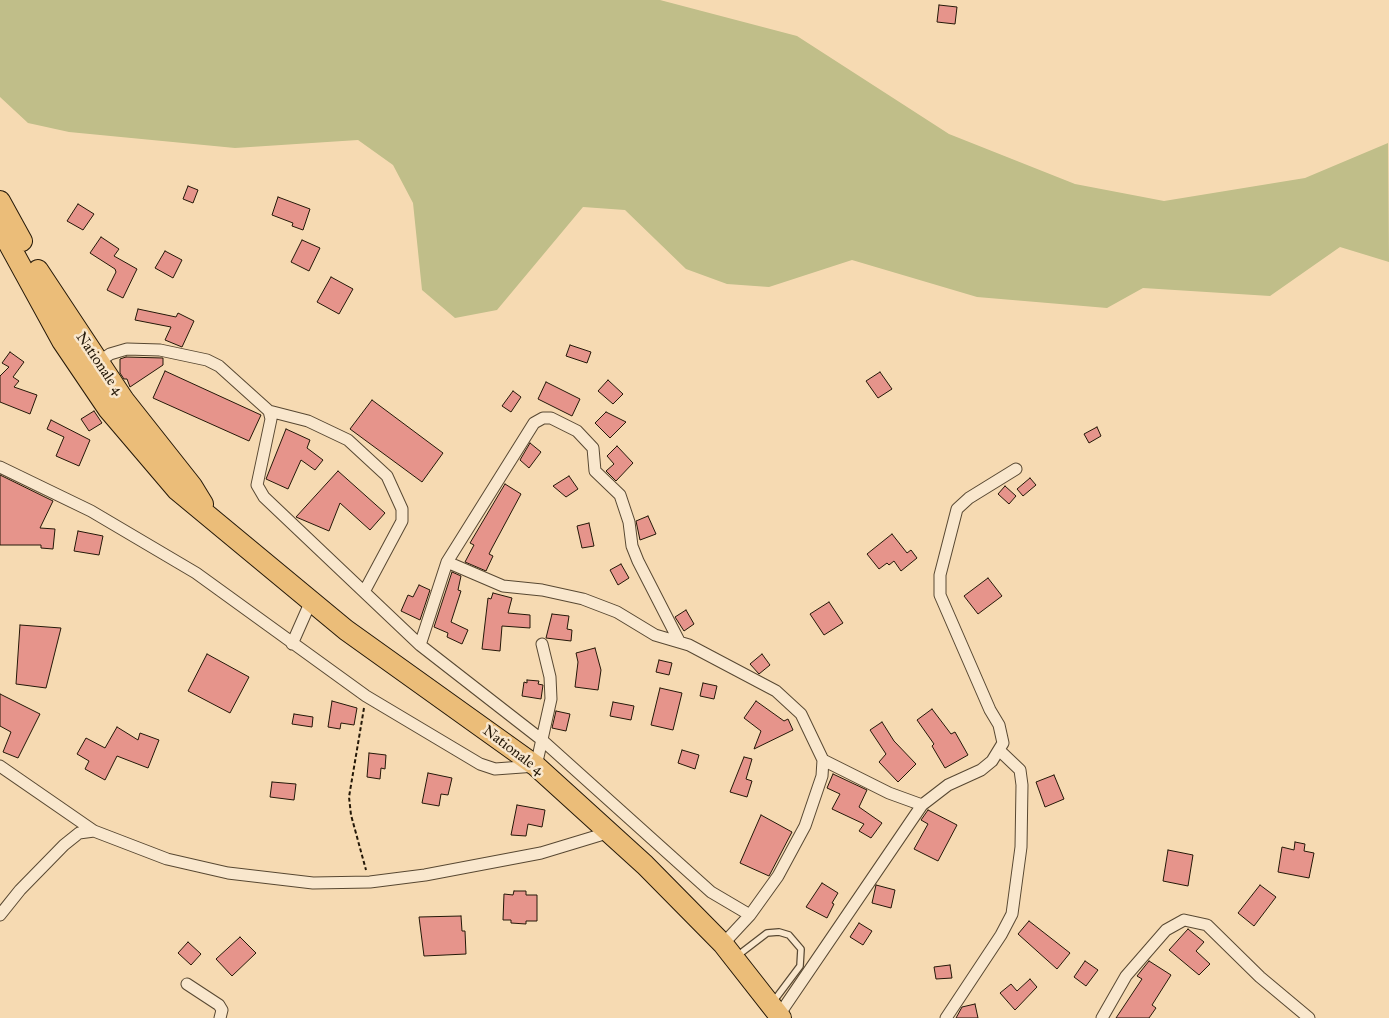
<!DOCTYPE html>
<style>
body{margin:0}
canvas{display:block;background:#f6dab2}
</style>
<canvas width="1389" height="1018"></canvas>
<script>
const c = document.querySelector('canvas').getContext('2d');
c.lineJoin = 'round';
function paint(path, color) {
  c.fillStyle = color;
  c.fill(path, 'evenodd');
}
function poly(rows) {
  const path = new Path2D();
  for (const r of rows) {
    path.moveTo(r[0], r[1]);
    for (let i = 2; i < r.length; i += 2) path.lineTo(r[i], r[i + 1]);
  }
  return path;
}
function trace(path, color, width, dash) {
  c.strokeStyle = color;
  c.lineWidth = width;
  c.lineCap = dash ? 'butt' : 'round';
  c.setLineDash(dash || []);
  c.stroke(path);
}
function write(font, color, halo, rows, align = 'center') {
  c.font = font + ' "IM FELL Great Primer",serif';
  c.lineWidth = 5;
  c.setLineDash([]);
  c.textBaseline = 'middle';
  c.strokeStyle = halo;
  c.fillStyle = color;
  for (const [text, x, y, turn = 0] of rows) {
    c.save();
    c.translate(x, y);
    c.rotate((+turn || 0) * Math.PI / 180);
    c.textAlign = isNaN(turn) ? turn : align;
    if (halo) c.strokeText(text, 0, 0);
    c.fillText(text, 0, 0);
    c.restore();
  }
}
paint(poly([
 [0,0,660,0,797,36,949,134,1075,184,1164,201,1305,178,1388,143,1389,262,1340,247,1270,296,1143,288,1107,308,977,297,852,260,769,287,727,284,686,269,625,210,583,207,497,310,455,318,422,290,413,203,393,165,358,140,235,148,69,132,28,123,0,97]
]), '#c0be89');
const building = poly([
 [939,5,957,7,955,24,937,22,939,5],
 [188,186,198,190,193,203,183,199,188,186],
 [278,197,310,209,303,230,292,226,293,223,272,215,278,197],
 [78,204,94,214,83,230,67,221,78,204],
 [101,237,119,249,114,256,137,269,123,298,107,290,116,272,115,269,90,253,101,237],
 [302,240,320,248,309,271,291,262,302,240],
 [165,251,182,260,173,278,155,268,165,251],
 [331,277,353,289,339,314,317,302,331,277],
 [138,309,176,317,178,313,194,321,182,347,165,340,171,327,135,320,138,309],
 [570,345,591,352,587,363,566,356,570,345],
 [10,352,24,362,13,377,19,381,14,387,37,395,30,414,0,402,0,376,9,367,2,363,10,352],
 [126,357,163,358,163,365,130,387,127,379,124,379,120,373,120,359,126,357],
 [165,371,261,415,249,441,153,398,165,371],
 [880,372,892,389,878,398,866,381,880,372],
 [608,380,623,394,613,404,598,391,608,380],
 [546,382,580,399,572,416,538,399,546,382],
 [513,391,521,397,511,412,502,406,513,391],
 [372,400,443,453,422,482,350,429,372,400],
 [94,411,102,423,89,431,81,419,94,411],
 [606,412,626,422,610,438,595,423,606,412],
 [51,420,90,440,79,466,56,456,64,437,47,429,51,420],
 [1097,427,1101,436,1089,443,1084,434,1097,427],
 [286,429,310,440,307,448,323,460,315,470,301,460,288,489,266,479,286,429],
 [530,443,541,452,529,468,520,460,530,443],
 [617,446,633,463,616,481,606,471,614,464,607,456,617,446],
 [338,471,385,513,370,530,340,503,329,531,296,517,338,471],
 [0,475,53,501,40,528,55,529,53,549,41,548,41,545,0,545,0,475],
 [569,476,578,489,566,497,553,486,569,476],
 [1030,478,1036,485,1023,496,1017,489,1030,478],
 [505,484,521,494,492,548,489,554,493,556,486,571,465,562,474,545,470,543,505,484],
 [1005,486,1016,496,1009,504,998,494,1005,486],
 [648,516,656,534,640,540,636,521,648,516],
 [589,523,594,546,582,548,577,526,589,523],
 [78,531,103,536,99,555,74,551,78,531],
 [892,534,907,553,911,550,917,558,901,571,894,561,889,565,887,563,879,569,867,554,892,534],
 [621,564,629,578,618,585,610,570,621,564],
 [452,572,461,576,458,590,461,591,451,622,468,630,462,644,447,637,448,633,434,627,452,572],
 [988,578,1002,596,978,614,964,596,988,578],
 [419,585,430,590,420,620,401,611,408,595,413,597,419,585],
 [493,593,512,598,508,613,530,615,530,628,502,626,500,651,482,649,488,598,491,599,493,593],
 [829,602,843,623,824,635,810,614,829,602],
 [686,610,694,624,684,631,675,617,686,610],
 [552,614,569,616,567,629,572,630,571,641,546,638,552,614],
 [20,625,61,628,46,688,16,684,20,625],
 [595,648,601,670,598,690,575,687,578,662,576,653,595,648],
 [207,654,249,677,230,713,188,691,207,654],
 [762,654,770,665,759,674,750,664,762,654],
 [659,660,672,663,669,675,656,672,659,660],
 [527,680,539,681,538,684,543,685,541,699,522,696,524,682,527,683,527,680],
 [703,683,717,686,714,699,700,696,703,683],
 [660,688,682,693,673,730,651,725,660,688],
 [0,694,40,714,18,758,3,752,11,732,0,726,0,694],
 [332,701,357,708,354,725,341,723,340,729,328,727,332,701],
 [756,701,784,721,788,719,793,730,754,749,761,731,744,718,756,701],
 [613,702,634,706,631,720,610,716,613,702],
 [932,709,951,734,955,732,968,755,945,768,932,746,934,744,917,720,932,709],
 [556,711,570,714,566,731,552,728,556,711],
 [294,714,313,717,312,727,292,724,294,714],
 [882,722,894,741,916,764,898,782,879,762,886,754,870,730,882,722],
 [117,727,138,740,140,733,159,740,148,768,117,756,105,780,85,769,89,761,77,754,86,738,105,748,117,727],
 [682,750,699,755,695,769,678,763,682,750],
 [369,753,386,755,385,769,381,768,380,779,367,777,369,753],
 [744,757,752,759,746,779,752,781,747,797,730,792,744,757],
 [428,773,452,778,448,795,441,794,439,806,422,803,428,773],
 [833,774,867,790,859,807,882,823,871,838,859,831,864,824,832,809,840,794,827,788,833,774],
 [1054,775,1064,799,1045,807,1036,782,1054,775],
 [272,782,296,784,294,800,270,797,272,782],
 [517,805,545,810,542,827,528,824,526,836,511,835,517,805],
 [928,810,957,825,938,861,914,849,928,824,921,820,928,810],
 [761,815,792,832,769,876,740,863,761,815],
 [1295,842,1305,844,1304,851,1314,853,1309,878,1278,872,1282,847,1294,850,1295,842],
 [1168,850,1193,855,1188,886,1163,881,1168,850],
 [822,883,838,893,832,903,834,904,827,918,806,907,822,883],
 [876,885,895,890,891,908,872,903,876,885],
 [1260,885,1276,897,1254,926,1238,913,1260,885],
 [514,891,526,891,526,895,537,895,537,921,526,921,526,924,511,923,511,920,503,920,504,894,513,895,514,891],
 [461,916,462,931,465,931,466,954,424,956,419,917,461,916],
 [1029,921,1070,953,1057,969,1018,934,1029,921],
 [859,923,872,931,863,945,850,937,859,923],
 [1188,929,1204,942,1196,951,1210,964,1199,975,1169,950,1188,929],
 [240,937,256,953,232,976,216,959,240,937],
 [188,942,201,954,191,965,178,953,188,942],
 [1085,961,1098,970,1086,986,1074,977,1085,961],
 [1149,961,1171,975,1152,1005,1156,1008,1149,1018,1116,1018,1142,979,1137,976,1149,961],
 [950,965,952,978,936,979,934,967,950,965],
 [1030,979,1037,987,1015,1010,1000,993,1011,984,1017,991,1030,979],
 [975,1004,978,1018,956,1018,962,1007,975,1004]
]);
paint(building, '#e6948b');
trace(building, '#241808', 1);
const lane = poly([
 [737,956,767,933,779,932,789,935,801,949,800,966,773,1002]
]);
const street = poly([
 [99,362,110,354,127,349,160,350,207,360,219,366,269,411,271,419,257,485,264,497,420,645,542,740,711,892,750,915],
 [269,411,308,421,348,440,387,476,402,509,402,521,364,592],
 [0,467,91,511,196,573,366,696,480,764,495,769,536,766,551,699,550,677,542,644],
 [447,562,503,586,542,590,583,599,617,612,655,635,689,645,776,691,801,714,823,760,822,776,805,826,778,876,750,915,723,944],
 [292,644,311,601],
 [420,645,447,562,534,423,543,418,551,418,577,431,593,448,595,471,620,495,629,522,632,546,638,561,679,641],
 [823,760,889,793,922,805],
 [0,766,94,831],
 [0,915,20,890,64,845,79,833,94,831,167,859,228,873,313,883,370,882,425,875,541,853,607,833],
 [187,984,219,1005,222,1010,220,1018],
 [779,1015,922,805,948,785,981,770,992,761,1003,743,999,725,990,710,940,595,940,575,957,509,969,498,1016,469],
 [946,1018,1001,935,1012,914,1021,847,1022,785,1020,770,999,750],
 [1102,1018,1126,976,1166,930,1184,920,1207,925,1260,977,1309,1018]
]);
const highway = poly([
 [0,201,22,241],
 [0,228,62,341,108,409,177,490,346,630,536,766,645,865,723,944,781,1018],
 [38,270,124,400,192,486,203,504]
]);
trace(lane, '#584832', 8);
trace(street, '#584832', 13);
trace(highway, '#241808', 22);
trace(poly([
 [364,708,349,797,351,815,366,870]
]), '#241808', 2, [4, 2.5]);
trace(lane, '#f9e7cd', 5.5);
trace(street, '#f9e7cd', 11);
trace(highway, '#ebbd79', 20);
write('15px', '#241808', '#f9e7cd', [
 ["Nationale 4",99,364,56],
 ["Nationale 4",513,751,37]
]);
</script>
